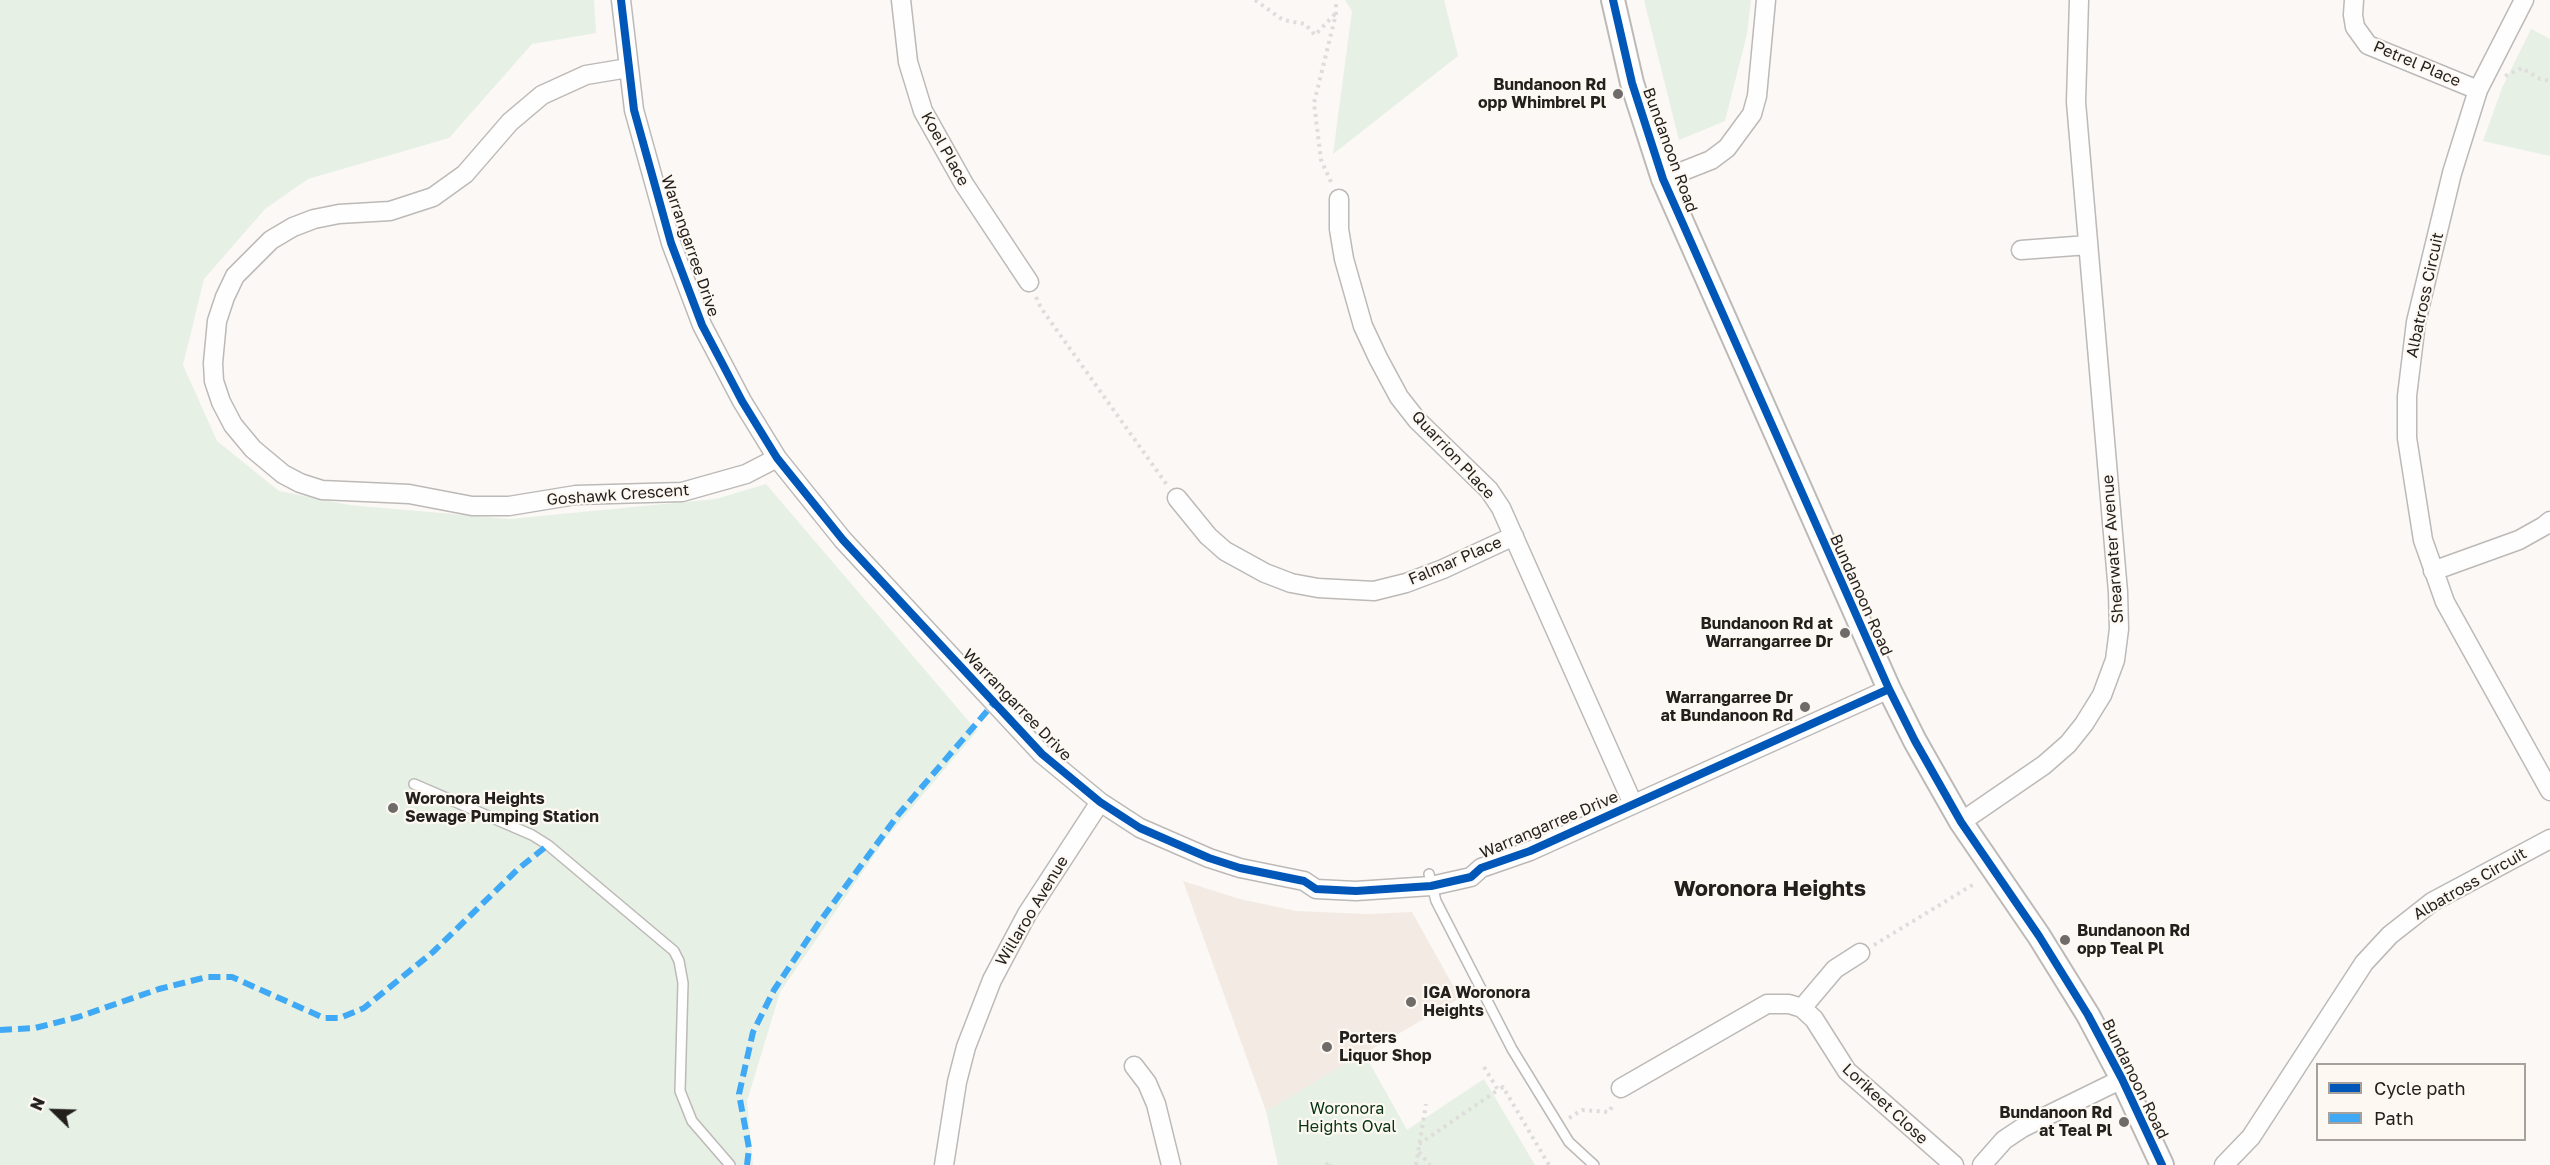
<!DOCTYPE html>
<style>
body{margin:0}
#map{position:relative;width:2550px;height:1165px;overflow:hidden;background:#fbf8f5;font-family:"Golos Text",sans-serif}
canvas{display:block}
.legend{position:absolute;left:2316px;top:1063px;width:210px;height:78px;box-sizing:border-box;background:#fef8f2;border:2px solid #a6a19d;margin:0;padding:8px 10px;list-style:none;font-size:18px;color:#221f1d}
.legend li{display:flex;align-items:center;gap:12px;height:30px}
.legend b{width:30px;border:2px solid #a6a19d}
.north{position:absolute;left:24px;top:1081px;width:60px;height:60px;-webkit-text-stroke:4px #fef8f2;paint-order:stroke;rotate:293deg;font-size:16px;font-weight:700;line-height:24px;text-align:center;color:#221f1d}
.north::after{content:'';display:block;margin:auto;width:21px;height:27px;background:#221f1d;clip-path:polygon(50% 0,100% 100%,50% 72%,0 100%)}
</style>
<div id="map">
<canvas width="2550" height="1165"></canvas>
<ul class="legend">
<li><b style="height:8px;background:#0057b8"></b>Cycle path</li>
<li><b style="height:8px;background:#3fa9f5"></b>Path</li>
</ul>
<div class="north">N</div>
</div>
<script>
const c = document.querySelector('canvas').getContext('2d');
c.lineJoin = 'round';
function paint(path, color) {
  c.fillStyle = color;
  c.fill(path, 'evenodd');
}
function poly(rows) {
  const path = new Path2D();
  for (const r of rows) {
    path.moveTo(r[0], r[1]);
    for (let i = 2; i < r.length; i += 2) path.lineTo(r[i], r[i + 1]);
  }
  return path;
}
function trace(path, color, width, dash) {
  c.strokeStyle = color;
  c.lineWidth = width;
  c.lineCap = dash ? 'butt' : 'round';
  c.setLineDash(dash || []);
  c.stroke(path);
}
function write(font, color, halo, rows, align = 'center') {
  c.font = font + ' "Golos Text",sans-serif';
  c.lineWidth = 4.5;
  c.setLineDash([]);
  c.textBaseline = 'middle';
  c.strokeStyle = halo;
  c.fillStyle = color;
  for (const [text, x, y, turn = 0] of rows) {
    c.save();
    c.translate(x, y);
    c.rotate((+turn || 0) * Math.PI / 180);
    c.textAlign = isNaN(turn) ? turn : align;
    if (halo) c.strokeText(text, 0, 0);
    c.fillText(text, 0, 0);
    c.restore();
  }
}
paint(poly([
 [1183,881,1240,899,1296,911,1368,914,1412,912,1460,998,1266,1111]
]), '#f3ebe3');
paint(poly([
 [0,0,594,0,596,33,532,44,449,138,308,179,265,209,204,279,183,365,217,441,279,491,349,505,510,519,716,499,766,484,977,731,886,838,780,992,747,1101,753,1165,0,1165],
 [1345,0,1444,0,1458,56,1333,154,1352,11],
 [1644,0,1751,0,1747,34,1725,121,1679,140],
 [2531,29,2550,39,2550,156,2483,141,2502,88],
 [1364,1053,1407,1130,1484,1079,1535,1165,1278,1165,1266,1111]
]), '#e6f0e4');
const service = poly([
 [414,784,532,835,548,845,674,951,679,961,683,983,680,1091,692,1121,730,1165],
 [1429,874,1436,901,1512,1049,1569,1142,1594,1165]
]);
const minor = poly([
 [621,0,634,110,671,243,702,325,742,401,777,458,843,540,1042,754,1100,802,1140,828,1209,858,1240,868,1304,881,1316,889,1356,891,1431,886,1471,877,1481,868,1530,851,1889,689],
 [901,0,908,62,923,111,964,184,1029,282],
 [2354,0,2353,15,2355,27,2368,45,2478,90],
 [2524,0,2478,90,2452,173,2416,322,2407,396,2407,438,2423,540,2445,602,2550,791],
 [628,68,586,75,542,95,510,122,465,174,433,197,390,211,339,214,314,219,293,227,271,240,235,276,225,297,217,321,213,363,214,381,221,402,233,425,253,449,283,474,300,483,322,490,409,494,472,506,509,506,576,495,682,492,746,474,777,458],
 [1663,179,1711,160,1727,148,1752,114,1757,96,1766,0],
 [1339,199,1339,229,1344,259,1363,326,1378,358,1399,397,1417,420,1489,490,1501,508,1633,804],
 [2021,250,2088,245],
 [1177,498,1208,536,1225,551,1265,573,1291,583,1318,588,1374,591,1406,583,1443,569,1514,536],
 [2433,571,2519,540,2544,526,2550,521],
 [1961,822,2044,765,2068,744,2084,724,2102,695,2115,660,2119,629,2118,592,2076,102,2079,0],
 [1802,1008,1835,969,1860,953],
 [1134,1066,1147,1083,1156,1104,1171,1165],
 [1621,1088,1767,1004,1789,1004,1802,1008,1814,1019,1847,1071,1954,1165],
 [944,1165,957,1082,966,1047,992,980,1027,914,1100,802],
 [1982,1165,2004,1140,2022,1128,2122,1079],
 [2224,1165,2251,1137,2364,963,2390,935,2432,902,2550,839]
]);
const tertiary = poly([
 [1613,0,1632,83,1663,179,1889,689,1915,741,1961,822,2039,936,2088,1015,2122,1079,2162,1165]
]);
trace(service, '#bcb9b7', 12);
trace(minor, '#bcb9b7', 21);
trace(tertiary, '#bcb9b7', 26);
trace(poly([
 [1255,0,1283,20,1305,24,1315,35,1335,14],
 [2505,76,2522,68,2540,79,2550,81],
 [1331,182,1321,160,1314,103,1336,14,1336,0],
 [1036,297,1041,308,1167,485],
 [1874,945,1974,884],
 [1484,1067,1498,1090,1503,1087,1549,1165],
 [1569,1118,1582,1110,1609,1112,1614,1103],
 [1419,1144,1498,1090],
 [1419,1152,1430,1165],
 [1326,1165,1330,1162,1331,1165],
 [1416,1165,1426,1104]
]), '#dedddc', 4, [3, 4.5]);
trace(service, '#fefefe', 9);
trace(minor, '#fefefe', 18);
trace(tertiary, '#fefefe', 22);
trace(poly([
 [0,1030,35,1028,78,1017,159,989,207,977,232,977,324,1018,340,1018,364,1008,433,952,518,869,548,845],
 [747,1165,749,1148,739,1094,753,1032,774,990,818,924,898,815,994,703]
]), '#3fa9f5', 6, [12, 6]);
trace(poly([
 [621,0,634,110,671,243,702,325,742,401,777,458,843,540,1042,754,1100,802,1140,828,1209,858,1240,868,1304,881,1316,889,1356,891,1431,886,1471,877,1481,868,1530,851,1889,689],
 [1613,0,1632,83,1663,179,1889,689,1915,741,1961,822,2039,936,2088,1015,2122,1079,2162,1165]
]), '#0057b8', 8);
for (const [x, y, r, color] of [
 [1618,94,6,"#6e6b69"],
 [1845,633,6,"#6e6b69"],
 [1805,707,6,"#6e6b69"],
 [393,808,6,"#6e6b69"],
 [2065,940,6,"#6e6b69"],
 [1411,1002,6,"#6e6b69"],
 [1327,1047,6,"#6e6b69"],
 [2124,1122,6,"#6e6b69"]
]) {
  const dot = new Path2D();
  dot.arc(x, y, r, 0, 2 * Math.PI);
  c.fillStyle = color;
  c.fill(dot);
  trace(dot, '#fef8f2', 2);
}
write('16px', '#221f1d', '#fef8f2', [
 ["Petrel Place",2417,64,23],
 ["Koel Place",945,149,61],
 ["Bundanoon Road",1670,150,70],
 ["Warrangarree Drive",690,246,71],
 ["Albatross Circuit",2425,295,-78],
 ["Quarrion Place",1453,455,47],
 ["Goshawk Crescent",618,495,-4],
 ["Shearwater Avenue",2113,549,-94],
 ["Falmar Place",1455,561,-23],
 ["Bundanoon Road",1861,595,66],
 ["Warrangarree Drive",1017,705,46],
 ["Warrangarree Drive",1549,825,-23],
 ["Albatross Circuit",2470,884,-30],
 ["Willaroo Avenue",1032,911,-59],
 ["Bundanoon Road",2135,1079,64],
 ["Lorikeet Close",1885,1104,43]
]);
write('bold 16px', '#221f1d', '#fef8f2', [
 ["Bundanoon Rd",1606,85],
 ["opp Whimbrel Pl",1606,103],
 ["Bundanoon Rd at",1833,624],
 ["Warrangarree Dr",1833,642],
 ["Warrangarree Dr",1793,698],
 ["at Bundanoon Rd",1793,716],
 ["Woronora Heights",405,799,"left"],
 ["Sewage Pumping Station",405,817,"left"],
 ["Bundanoon Rd",2077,931,"left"],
 ["opp Teal Pl",2077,949,"left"],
 ["IGA Woronora",1423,993,"left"],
 ["Heights",1423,1011,"left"],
 ["Porters",1339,1038,"left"],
 ["Liquor Shop",1339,1056,"left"],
 ["Bundanoon Rd",2112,1113],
 ["at Teal Pl",2112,1131]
], 'right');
write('16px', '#073412', '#fef8f2', [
 ["Woronora",1347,1109],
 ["Heights Oval",1347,1127]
]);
write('bold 22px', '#221f1d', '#fef8f2', [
 ["Woronora Heights",1770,889]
]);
</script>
